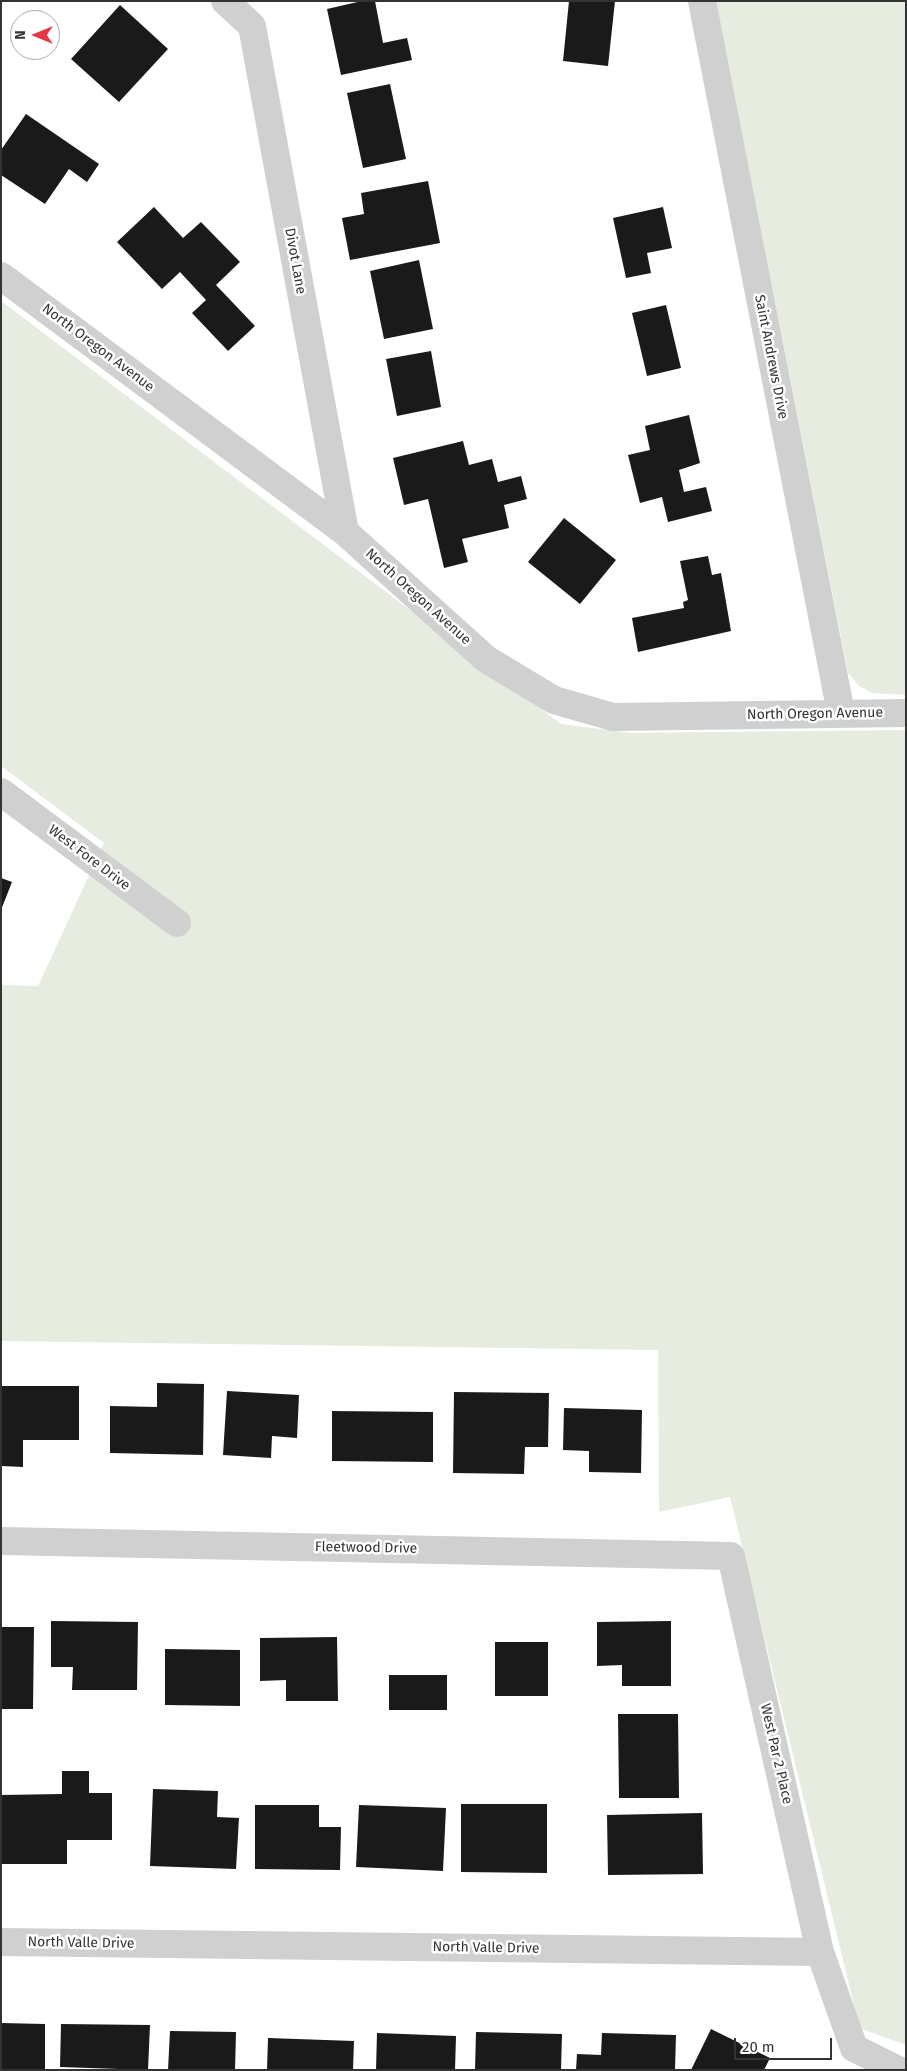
<!DOCTYPE html>
<style>
body{margin:0}
#map{position:relative;width:907px;height:2071px;overflow:hidden;background:#fff;font-family:"Fira Sans",sans-serif}
canvas{display:block}
.frame{position:absolute;inset:0;border:2px solid #333;pointer-events:none}
.north{position:absolute;left:10px;top:10px;width:50px;height:50px;box-sizing:border-box;background:#fff;border:1px solid #adadad;border-radius:50%;rotate:270deg;font-size:14px;font-weight:700;line-height:20px;text-align:center;color:#333}
.north::after{content:'';display:block;margin:auto;width:18px;height:22px;background:#e63946;clip-path:polygon(50% 0,100% 100%,50% 72%,0 100%)}
.scale{position:absolute;left:734px;top:2038px;width:98px;height:22px;box-sizing:border-box;border:2px solid #333;border-top:0;padding-left:6px;font-size:15px;line-height:18px;white-space:nowrap;color:#333;-webkit-text-stroke:4px #fff;paint-order:stroke}
</style>
<div id="map">
<canvas width="907" height="2071"></canvas>
<div class="frame"></div>
<div class="north">N</div>
<div class="scale">20 m</div>
</div>
<script>
const c = document.querySelector('canvas').getContext('2d');
c.lineJoin = 'round';
function paint(path, color) {
  c.fillStyle = color;
  c.fill(path, 'evenodd');
}
function poly(rows) {
  const path = new Path2D();
  for (const r of rows) {
    path.moveTo(r[0], r[1]);
    for (let i = 2; i < r.length; i += 2) path.lineTo(r[i], r[i + 1]);
  }
  return path;
}
function trace(path, color, width, dash) {
  c.strokeStyle = color;
  c.lineWidth = width;
  c.lineCap = dash ? 'butt' : 'round';
  c.setLineDash(dash || []);
  c.stroke(path);
}
function write(font, color, halo, rows, align = 'center') {
  c.font = font + ' "Fira Sans",sans-serif';
  c.lineWidth = 5;
  c.setLineDash([]);
  c.textBaseline = 'middle';
  c.strokeStyle = halo;
  c.fillStyle = color;
  for (const [text, x, y, turn = 0] of rows) {
    c.save();
    c.translate(x, y);
    c.rotate((+turn || 0) * Math.PI / 180);
    c.textAlign = isNaN(turn) ? turn : align;
    if (halo) c.strokeText(text, 0, 0);
    c.fillText(text, 0, 0);
    c.restore();
  }
}
paint(poly([
 [716,1,906,1,906,695,872,693,859,686,848,673],
 [1,301,561,724,631,733,906,730,906,2045,862,2029,855,2009,730,1497,659,1512,658,1350,1,1341,1,985,38,986,104,843,1,766]
]), '#e6ecdf');
paint(poly([
 [362,1,375,1,383,43,407,38,412,60,341,75,327,9],
 [569,1,615,1,608,66,563,61],
 [120,5,168,49,119,102,71,59],
 [390,84,406,159,363,168,347,93],
 [26,114,99,164,87,182,69,169,45,204,1,175,1,150],
 [428,181,440,243,350,260,342,218,364,214,361,193],
 [154,207,183,238,201,222,240,262,216,285,255,326,228,351,192,313,206,300,180,272,162,289,117,242],
 [663,207,672,248,647,253,651,273,626,278,613,218],
 [419,260,433,329,384,339,370,271],
 [666,305,681,368,647,376,632,313],
 [431,351,441,407,397,416,386,359],
 [689,415,700,463,679,470,684,492,706,487,712,511,668,522,662,497,640,503,628,455,650,450,645,426],
 [463,441,469,465,492,459,498,482,521,476,527,499,504,505,509,528,462,539,468,562,444,568,428,499,404,505,393,458],
 [564,518,616,560,580,604,528,562],
 [708,556,712,575,721,573,731,631,638,652,632,618,684,608,683,602,688,600,680,561],
 [1,878,12,882,1,910],
 [157,1383,204,1384,203,1455,110,1453,110,1406,157,1407],
 [1,1386,79,1386,79,1440,23,1440,23,1467,1,1466],
 [227,1391,299,1395,297,1438,272,1436,271,1458,223,1455],
 [454,1392,549,1393,548,1447,525,1447,524,1474,453,1473],
 [564,1408,642,1410,641,1473,589,1472,589,1451,563,1450],
 [332,1411,433,1412,433,1462,332,1461],
 [51,1621,138,1622,137,1690,72,1690,73,1667,51,1667],
 [671,1621,671,1686,622,1686,622,1665,597,1666,597,1622],
 [1,1627,34,1627,33,1709,1,1709],
 [337,1637,338,1701,286,1701,286,1680,260,1681,260,1638],
 [495,1642,548,1642,548,1696,495,1696],
 [165,1649,240,1650,240,1706,165,1705],
 [389,1675,447,1675,447,1710,389,1710],
 [618,1714,678,1714,679,1798,619,1798],
 [62,1771,89,1771,89,1793,112,1793,112,1840,67,1840,67,1864,1,1864,1,1795,62,1794],
 [153,1789,218,1791,217,1817,239,1818,236,1869,150,1866],
 [461,1804,547,1804,547,1873,461,1872],
 [255,1805,319,1805,319,1827,341,1827,340,1870,255,1869],
 [359,1805,446,1808,443,1871,356,1867],
 [702,1813,703,1874,608,1875,607,1815],
 [1,2023,45,2024,45,2070,1,2070],
 [61,2024,150,2025,148,2070,60,2067],
 [711,2029,770,2058,764,2070,691,2070],
 [170,2031,236,2032,235,2070,168,2070],
 [476,2032,562,2034,561,2070,475,2070],
 [377,2033,456,2036,455,2070,376,2070],
 [602,2033,676,2035,675,2070,576,2070,577,2054,601,2055],
 [268,2038,354,2041,353,2070,267,2070]
]), '#1a1a1a');
trace(poly([
 [225,1,252,26,345,532],
 [702,1,841,713],
 [1,276,345,532,486,659,554,700,613,717,906,713],
 [1,792,177,923],
 [1,1541,731,1556,820,1952],
 [1,1942,820,1952,854,2048,898,2070]
]), '#d0d0d0', 28);
write('14px', '#333', '#fff', [
 ["Divot Lane",295,261,80],
 ["North Oregon Avenue",98,348,37],
 ["Saint Andrews Drive",771,357,79],
 ["North Oregon Avenue",418,597,42],
 ["North Oregon Avenue",815,714,-1],
 ["West Fore Drive",89,858,37],
 ["Fleetwood Drive",366,1548,1],
 ["West Par 2 Place",776,1754,77],
 ["North Valle Drive",81,1943,1],
 ["North Valle Drive",486,1948,1]
]);
</script>
